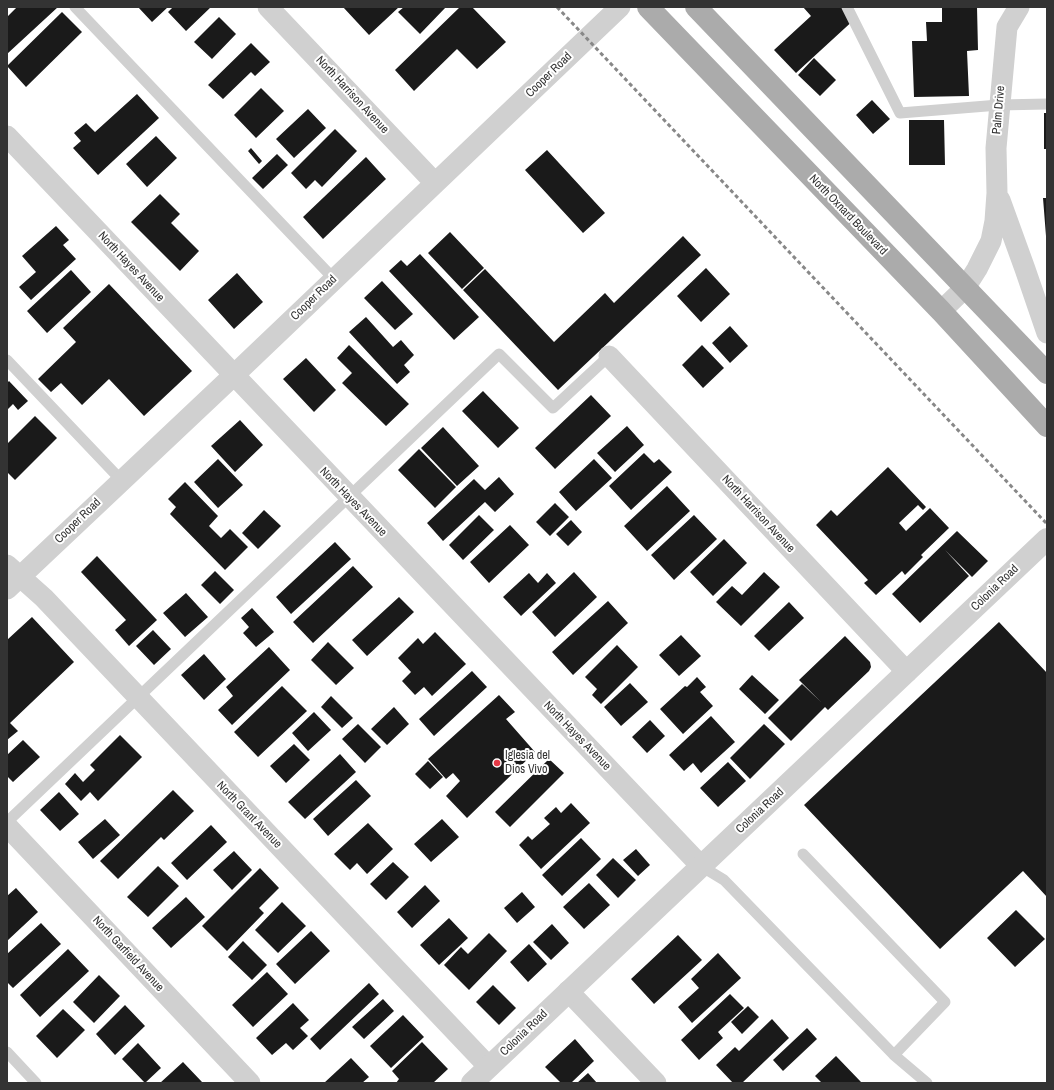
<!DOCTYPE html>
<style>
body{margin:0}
#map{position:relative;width:1054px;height:1090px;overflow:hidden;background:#fff;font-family:"Archivo Narrow",sans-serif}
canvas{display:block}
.frame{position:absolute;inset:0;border:8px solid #333;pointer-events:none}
</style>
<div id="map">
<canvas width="1054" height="1090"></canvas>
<div class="frame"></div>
</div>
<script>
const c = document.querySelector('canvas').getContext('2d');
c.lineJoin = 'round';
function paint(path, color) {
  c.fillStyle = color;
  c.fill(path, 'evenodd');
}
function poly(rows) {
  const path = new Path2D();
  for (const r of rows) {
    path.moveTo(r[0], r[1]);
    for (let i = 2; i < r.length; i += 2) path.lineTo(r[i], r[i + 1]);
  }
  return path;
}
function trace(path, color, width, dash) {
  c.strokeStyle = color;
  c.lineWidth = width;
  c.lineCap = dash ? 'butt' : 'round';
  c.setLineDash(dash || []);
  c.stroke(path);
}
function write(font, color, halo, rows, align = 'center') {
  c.font = font + ' "Archivo Narrow",sans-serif';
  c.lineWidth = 4;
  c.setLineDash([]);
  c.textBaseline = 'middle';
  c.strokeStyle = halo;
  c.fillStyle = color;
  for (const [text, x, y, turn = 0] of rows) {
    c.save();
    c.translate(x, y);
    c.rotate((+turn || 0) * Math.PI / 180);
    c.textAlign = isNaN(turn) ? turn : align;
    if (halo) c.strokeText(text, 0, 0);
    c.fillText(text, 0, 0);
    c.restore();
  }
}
paint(poly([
 [17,7,58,7,7,54,7,17],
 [138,7,168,7,152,22],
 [173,7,211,7,186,31,168,12],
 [343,7,399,7,369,35],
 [404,7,446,7,420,34,398,12],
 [460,7,472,7,506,42,477,69,457,49,414,91,395,70],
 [803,7,848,7,857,17,796,73,774,50,811,16],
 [942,7,977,7,978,50,967,51,969,96,914,97,912,41,927,41,926,22,942,22],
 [62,12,82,32,26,87,7,66],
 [219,17,236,34,212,59,194,42],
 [251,43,270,62,255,76,251,72,223,99,208,85],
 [814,58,836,80,820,96,798,75],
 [261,88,284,111,256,138,234,115],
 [137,94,159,118,98,175,73,148,81,141,74,133,86,123,95,132],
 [872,100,890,119,873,134,856,115],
 [308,109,326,128,294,158,276,139],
 [1044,113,1047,113,1047,149,1044,149],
 [909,120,944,120,945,165,909,165],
 [335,129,357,151,322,187,315,180,306,189,291,173],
 [156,136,177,158,147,187,126,164],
 [251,148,262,161,259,164,248,151],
 [547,150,605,213,583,233,525,170],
 [277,154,288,165,263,189,252,178],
 [366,157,386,179,323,239,303,217],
 [160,194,180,214,171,223,199,251,180,271,131,222],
 [1043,198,1047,198,1047,236,1046,236],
 [56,226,69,240,63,245,76,259,31,300,19,287,36,272,22,256],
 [450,232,484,268,462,289,428,253],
 [683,236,701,255,558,390,463,290,485,269,554,342,605,293,614,303],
 [420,254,479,317,454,340,389,271,401,260,407,266],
 [706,268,730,294,701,322,677,296],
 [71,270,91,292,47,333,27,311],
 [237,273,263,302,234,329,208,300],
 [382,281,413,314,395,330,364,298],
 [109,284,192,371,144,416,109,379,82,405,61,383,51,392,38,379,76,342,63,328],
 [366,317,393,347,401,340,414,355,404,365,410,372,397,384,349,332],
 [730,326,748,346,730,363,712,343],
 [349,345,409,404,386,426,342,383,352,373,337,358],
 [702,345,724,368,703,388,682,365],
 [306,358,336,390,314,412,283,379],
 [9,381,28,401,18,410,13,404,7,410,7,383],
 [483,391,519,428,498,448,462,411],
 [591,395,611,416,555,469,535,448],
 [35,416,57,438,15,480,7,472,7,444],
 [240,420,263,445,235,472,211,446],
 [627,426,644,445,615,472,597,453],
 [443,427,479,466,457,486,421,448],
 [419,449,456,487,435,508,398,470],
 [644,453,654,463,659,459,672,472,631,510,609,486],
 [218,459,243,485,218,508,194,482],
 [594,459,612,478,576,511,559,492],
 [888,467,926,507,923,510,918,505,899,523,906,531,930,508,949,528,921,555,923,557,905,575,902,571,876,595,864,583,868,580,816,525,831,510,837,516],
 [499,477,514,494,495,512,485,502,443,541,427,523,474,479,485,490],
 [185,482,218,516,209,526,221,538,230,529,248,547,225,570,170,514,176,507,168,499],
 [667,486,690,511,647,551,624,526],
 [555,503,569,517,550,536,536,522],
 [264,510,281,526,258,549,242,533],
 [479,515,494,530,463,560,449,545],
 [694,515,717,539,674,580,651,555],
 [571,520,582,532,568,546,556,534],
 [510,525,529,545,489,583,470,562],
 [957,531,988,561,972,577,945,550,969,576,920,623,892,594],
 [724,539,747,563,713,596,690,572],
 [335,542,351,559,291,614,276,597],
 [97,556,157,620,129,646,115,630,126,620,81,572],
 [353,566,373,587,313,643,293,622],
 [215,571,234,590,220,604,201,585],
 [574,572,597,597,555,637,532,612],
 [764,572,780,587,741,626,716,602,732,586,742,595],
 [529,573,538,583,547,573,556,583,521,616,503,597],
 [186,593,208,617,185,637,163,613],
 [399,597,414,612,367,656,352,640],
 [608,601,628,623,573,675,552,652],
 [789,602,804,618,769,651,754,636],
 [252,608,274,632,256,647,243,633,249,627,241,618],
 [32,617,74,662,10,723,18,731,7,740,7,640],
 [999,622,1047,673,1047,897,1023,871,940,949,804,805],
 [153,630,171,649,154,665,136,646],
 [435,632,466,664,432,696,424,687,415,695,402,681,411,672,398,658,418,638,423,644],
 [681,635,701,656,679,676,659,655],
 [845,636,870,662,871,667,869,671,828,710,825,707,791,741,768,718,802,684,821,702,799,680],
 [328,642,354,668,336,685,311,660],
 [617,645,638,667,601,704,592,695,597,689,585,677],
 [269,647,290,670,232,725,218,710,233,696,226,687],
 [204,654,226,679,204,700,181,675],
 [472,671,487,687,434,736,419,719],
 [752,675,779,700,765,714,739,689],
 [697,677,706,687,700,692,713,706,683,734,660,709,685,686,687,687],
 [630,683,648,702,621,726,604,707],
 [282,686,307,711,258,757,234,732],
 [499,695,515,712,506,719,535,752,467,818,446,796,460,781,453,773,446,779,428,759],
 [331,696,353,718,342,728,321,707],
 [394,707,409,724,387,745,371,729],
 [314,712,331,730,308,751,292,733],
 [711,716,735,742,701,773,693,763,684,771,669,755],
 [650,720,665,736,647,753,632,737],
 [358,724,381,747,365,763,342,739],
 [764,724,785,744,750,779,730,758],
 [120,735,142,757,98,801,90,792,81,801,65,784,75,773,83,782,95,770,90,765],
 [23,740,40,757,13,782,7,776,7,755],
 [294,744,310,760,286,783,270,766],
 [340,754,356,772,305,819,288,802],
 [549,759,564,773,510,827,495,812],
 [428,761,443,777,430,789,415,774],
 [728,762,746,781,718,807,700,788],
 [356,780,371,796,328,836,313,819],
 [173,790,194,811,164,840,161,837,118,879,100,861],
 [59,792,79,814,60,831,40,810],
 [571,803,590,823,541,869,519,845,528,836,532,840,550,824,544,818,556,807,561,813],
 [105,819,120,835,93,859,78,842],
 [442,819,459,837,431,862,414,844],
 [368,823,393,849,367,874,357,863,350,870,334,854],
 [211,825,227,842,187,880,171,863],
 [581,838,601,859,562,896,542,875],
 [636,849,650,865,638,876,623,860],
 [234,851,252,870,232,890,213,870],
 [613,858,636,880,618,898,596,875],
 [393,862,409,877,386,900,370,884],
 [158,866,179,886,148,917,127,897],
 [260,868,279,888,259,908,264,913,227,951,202,926],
 [589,883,610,905,584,929,563,907],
 [425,885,440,901,412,928,397,912],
 [16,888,38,912,7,941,7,896],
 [522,892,535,907,517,923,504,908],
 [186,897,205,917,171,948,152,928],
 [282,902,306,926,278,953,255,930],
 [1016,910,1045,939,1015,967,987,938],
 [449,918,468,938,439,965,420,945],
 [41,923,61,944,13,988,7,982,7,954],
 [552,924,569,943,551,960,533,942],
 [311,931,330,951,295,984,276,964],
 [489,933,507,951,469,990,444,965,461,947,468,954],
 [678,935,702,960,654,1004,631,979],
 [243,941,267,965,252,980,228,957],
 [529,944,547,964,528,982,510,962],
 [68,949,89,971,40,1017,20,995],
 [718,953,741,978,692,1023,678,1007,699,988,691,979],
 [267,972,288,994,253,1027,232,1005],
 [99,975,120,996,94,1023,73,1002],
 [369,983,379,994,320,1050,310,1039],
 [493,985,516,1008,499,1025,476,1002],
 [730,994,744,1008,718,1032,723,1038,699,1060,681,1040],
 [383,999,394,1011,364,1039,352,1027],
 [293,1003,309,1020,300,1028,308,1036,293,1050,286,1043,272,1055,256,1038],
 [125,1005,145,1026,115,1055,96,1034],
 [748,1006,759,1017,742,1034,731,1022],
 [63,1009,85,1030,57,1058,36,1036],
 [403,1015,424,1037,391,1068,370,1046],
 [772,1019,789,1038,742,1083,733,1083,716,1065,735,1047,739,1051],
 [807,1028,817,1039,783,1071,773,1060],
 [575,1039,594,1061,571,1083,561,1083,545,1067],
 [422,1042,448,1069,433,1083,396,1083,399,1079,392,1071],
 [138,1043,161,1068,145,1083,122,1059],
 [836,1056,861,1082,860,1083,822,1083,815,1076],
 [351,1058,369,1077,362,1083,324,1083],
 [183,1062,202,1082,160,1083],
 [588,1073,597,1083,577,1083]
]), '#1a1a1a');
trace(poly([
 [75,7,334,279],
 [847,7,900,113,999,105,1047,104],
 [7,360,121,480],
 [7,822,499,354,553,408,609,356],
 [701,866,724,880,894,1055,945,1002,803,854],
 [7,1052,36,1083],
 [894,1055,927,1083]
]), '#d0d0d0', 11);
trace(poly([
 [268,7,435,183],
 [7,136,701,866],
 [1000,200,1025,269,1047,333],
 [941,311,965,288,977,269,991,241,995,221,997,193,996,148,1007,27,1019,7],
 [609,356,907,672],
 [7,565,44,598,489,1067],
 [7,589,234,375,620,7],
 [7,826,250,1083],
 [568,991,656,1083]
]), '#d0d0d0', 21);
trace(poly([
 [472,1083,1047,539]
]), '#d0d0d0', 22);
trace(poly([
 [648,7,941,311,1047,426],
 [696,7,1047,373]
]), '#ababab', 22);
trace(poly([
 [557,7,1047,524]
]), '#888', 3, [4, 3]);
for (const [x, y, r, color] of [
 [497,763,4,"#e63946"]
]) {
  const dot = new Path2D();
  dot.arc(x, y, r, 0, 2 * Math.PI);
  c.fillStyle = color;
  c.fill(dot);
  trace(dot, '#fff', 1.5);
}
write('12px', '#333', '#fff', [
 ["Cooper Road",549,75,-44],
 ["North Harrison Avenue",352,95,47],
 ["Palm Drive",999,110,-85],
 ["North Oxnard Boulevard",848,215,46],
 ["North Hayes Avenue",131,267,47],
 ["Cooper Road",314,298,-44],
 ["North Hayes Avenue",353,502,46],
 ["North Harrison Avenue",758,514,47],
 ["Cooper Road",78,521,-44],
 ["Colonia Road",995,588,-44],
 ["North Hayes Avenue",577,736,46],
 ["Colonia Road",760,811,-43],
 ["North Grant Avenue",249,815,46],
 ["North Garfield Avenue",128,954,47],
 ["Colonia Road",524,1033,-44]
]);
write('12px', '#333', '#fff', [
 ["Iglesia del",505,756],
 ["Dios Vivo",505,770]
], 'left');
</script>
